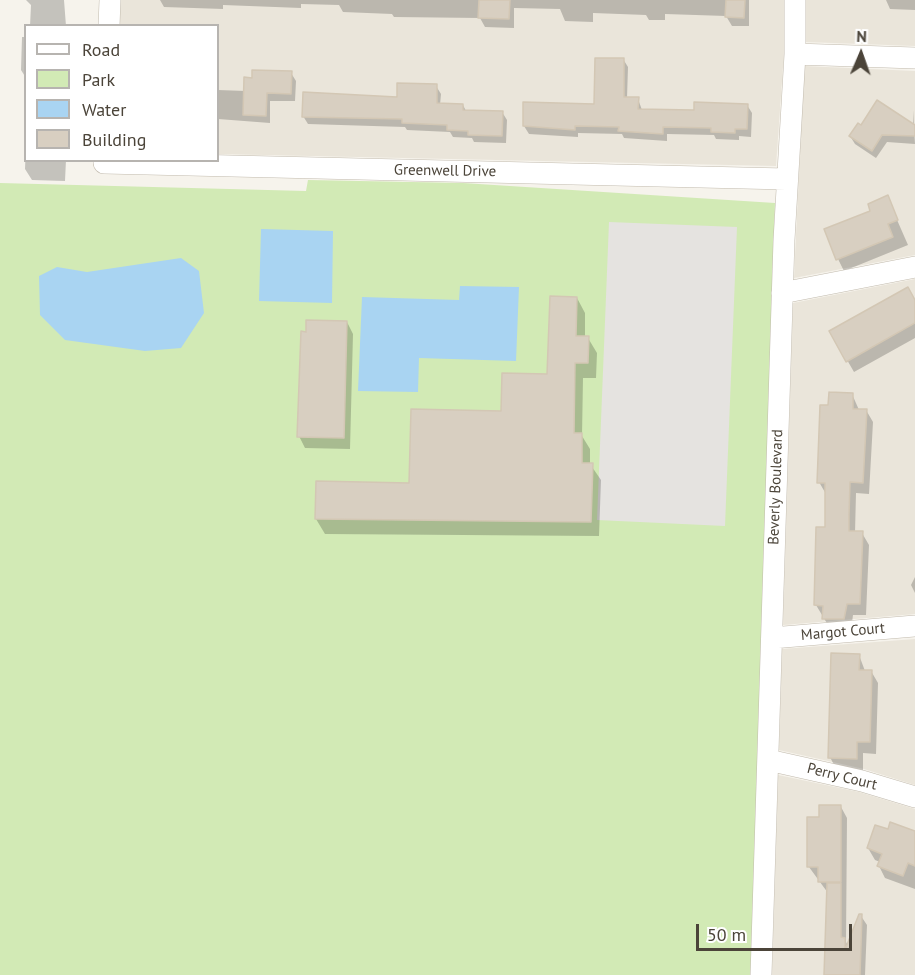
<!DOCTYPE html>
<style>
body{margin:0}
#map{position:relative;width:915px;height:975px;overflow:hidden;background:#f6f3ec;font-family:"PT Sans",sans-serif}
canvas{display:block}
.legend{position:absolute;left:24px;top:24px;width:195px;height:138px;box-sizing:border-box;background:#fff;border:2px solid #b7b4b0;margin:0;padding:8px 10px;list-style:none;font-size:18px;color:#4b4439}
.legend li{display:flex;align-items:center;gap:12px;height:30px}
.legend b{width:30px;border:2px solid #b7b4b0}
.north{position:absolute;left:831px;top:24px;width:60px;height:60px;-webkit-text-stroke:4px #fff;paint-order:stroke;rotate:2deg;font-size:16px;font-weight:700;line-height:24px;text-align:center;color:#4b4439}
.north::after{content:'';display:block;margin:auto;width:21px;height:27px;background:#4b4439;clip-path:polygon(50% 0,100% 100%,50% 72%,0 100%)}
.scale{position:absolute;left:696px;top:924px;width:156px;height:27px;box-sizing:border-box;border:3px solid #4b4439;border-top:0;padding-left:8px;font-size:18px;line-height:21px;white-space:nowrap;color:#4b4439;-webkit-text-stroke:4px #fff;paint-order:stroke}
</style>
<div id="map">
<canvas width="915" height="975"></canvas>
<ul class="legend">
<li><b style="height:8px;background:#fff"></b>Road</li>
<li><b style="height:16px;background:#d2eab5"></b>Park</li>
<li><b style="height:16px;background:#a9d4f2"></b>Water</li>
<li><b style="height:16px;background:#d8cfc1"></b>Building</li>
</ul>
<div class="north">N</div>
<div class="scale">50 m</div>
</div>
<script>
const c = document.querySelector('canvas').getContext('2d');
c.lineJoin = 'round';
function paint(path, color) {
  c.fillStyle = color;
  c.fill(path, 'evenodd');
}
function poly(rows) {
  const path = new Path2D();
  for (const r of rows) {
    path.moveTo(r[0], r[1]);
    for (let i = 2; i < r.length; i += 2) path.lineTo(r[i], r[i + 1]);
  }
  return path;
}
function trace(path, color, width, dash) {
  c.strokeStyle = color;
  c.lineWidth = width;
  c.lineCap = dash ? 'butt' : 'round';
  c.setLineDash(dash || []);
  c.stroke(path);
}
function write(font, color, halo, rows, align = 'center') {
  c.font = font + ' "PT Sans",sans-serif';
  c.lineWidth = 5;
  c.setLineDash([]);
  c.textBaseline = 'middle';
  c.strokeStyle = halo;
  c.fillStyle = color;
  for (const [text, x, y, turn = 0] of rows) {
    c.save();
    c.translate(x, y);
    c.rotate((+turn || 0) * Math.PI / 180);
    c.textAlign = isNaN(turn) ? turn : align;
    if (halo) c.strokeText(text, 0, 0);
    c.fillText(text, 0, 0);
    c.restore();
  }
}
paint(poly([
 [120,0,784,0,784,53,776,166,218,154,218,26,120,26],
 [806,0,915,0,915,46,806,42],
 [804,66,915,71,915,255,794,278],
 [915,279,915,614,783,625,793,303],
 [915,639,915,785,864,769,779,750,782,649],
 [778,775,859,792,915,809,915,975,772,975]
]), '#eae5da');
paint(poly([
 [308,180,463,183,775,203,751,975,0,975,0,183,306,191]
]), '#d2eab5');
paint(poly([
 [609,222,737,227,725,526,597,520]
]), '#e5e3e0');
paint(poly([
 [261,229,333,231,332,303,259,301],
 [181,258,199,271,204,313,181,348,145,351,65,340,40,315,39,276,57,267,87,272],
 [460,286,519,287,516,361,419,358,418,392,358,391,362,297,459,300]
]), '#a9d4f2');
paint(poly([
 [26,0,64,0,66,26,30,26,31,5],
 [160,0,749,0,749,26,732,26,726,16,665,14,665,20,649,20,646,15,593,13,593,22,565,21,560,9,514,8,514,28,485,27,480,18,394,17,392,14,343,12,339,5,301,4,301,8,223,5,223,9,164,7],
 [886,0,915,0,915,10,890,9],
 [22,37,26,37,26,78,21,70],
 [623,59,628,67,627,98,638,99,642,110,696,111,747,105,752,113,751,137,739,136,739,140,716,139,714,135,667,134,667,141,624,138,622,134,578,133,578,137,529,134,524,126,596,106],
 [291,73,296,81,295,101,270,101,270,123,218,119,218,90,246,91],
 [436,86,441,94,440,105,463,105,466,111,502,112,507,120,506,143,474,142,472,138,453,137,450,132,407,130,405,127,308,124,303,116,398,98],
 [913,110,915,144,887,142,876,158,855,144,850,136,861,127,913,126],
 [26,142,26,160,66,160,65,181,32,180,25,169],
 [887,197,908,245,844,271,838,259,872,212],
 [577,298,585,313,585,337,588,338,597,353,596,378,583,378,582,436,590,449,590,464,601,480,599,536,325,534,316,519,410,485,549,376],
 [915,303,915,338,854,372,831,332],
 [347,322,353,334,350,449,305,448,299,436],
 [852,394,859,410,866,410,873,422,869,494,856,493,855,533,862,533,869,545,866,615,853,615,851,630,831,630,816,605,826,529,826,494,819,482,830,407],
 [915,577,915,593,911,585],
 [859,655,865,671,871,671,878,683,876,754,863,753,863,770,836,769,830,757],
 [841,807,847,818,846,942,848,946,861,916,867,925,865,975,825,975,828,893,809,867,821,818],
 [889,831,915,833,915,889,885,878,879,866,880,862,875,860,868,848]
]), '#0003');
const building = poly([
 [479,0,510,0,509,19,478,18,479,0],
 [726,0,745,0,744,18,725,17,726,0],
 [595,58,624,58,624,97,639,97,638,109,694,110,694,102,748,104,747,129,735,129,735,133,711,132,711,128,663,127,663,134,618,131,619,127,575,126,575,130,523,126,523,102,594,104,595,58],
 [252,70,292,71,291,94,267,93,266,116,243,115,244,77,252,78,252,70],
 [397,83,437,84,437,103,463,104,463,110,503,111,502,136,468,135,468,131,447,130,447,125,402,123,402,119,302,117,303,92,397,97,397,83],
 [877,100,915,125,915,136,882,135,872,151,849,136,858,123,861,125,877,100],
 [888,195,898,220,888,224,893,237,836,260,824,229,870,211,868,204,888,195],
 [908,287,915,300,915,323,846,362,829,331,908,287],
 [550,296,577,297,576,336,589,336,588,363,575,363,574,433,582,433,582,463,593,463,591,522,315,519,316,481,409,483,411,409,501,411,502,373,547,374,550,296],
 [306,320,347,321,344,438,297,437,301,331,306,332,306,320],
 [829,392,853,393,853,409,867,409,863,483,850,482,849,515,849,531,863,531,860,604,847,604,844,619,822,619,823,606,814,605,816,527,825,527,825,483,817,483,820,405,828,405,829,392],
 [831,653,860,654,859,670,872,670,870,742,857,742,857,759,828,758,831,653],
 [819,805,841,805,841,882,818,882,818,867,807,867,807,817,819,817,819,805],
 [890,822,915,831,915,866,908,863,903,876,877,866,882,854,867,848,875,825,888,829,890,822],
 [827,883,841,883,841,937,845,938,845,950,859,914,862,914,860,975,824,975,827,883]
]);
paint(building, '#d8cfc1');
trace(building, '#d3c7b4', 1.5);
const minor = poly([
 [109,26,110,0],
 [795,54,915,58],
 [104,160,104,163,786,179],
 [782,293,915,267],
 [772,638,915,626],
 [768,760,862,781,915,797],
 [761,975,784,240,795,54,795,0]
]);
trace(minor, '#c2bbae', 22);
trace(minor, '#fff', 21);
write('15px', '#4b4439', '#fff', [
 ["Greenwell Drive",445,171,1],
 ["Beverly Boulevard",776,487,-88],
 ["Margot Court",843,632,-5],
 ["Perry Court",842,777,14]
]);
</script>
